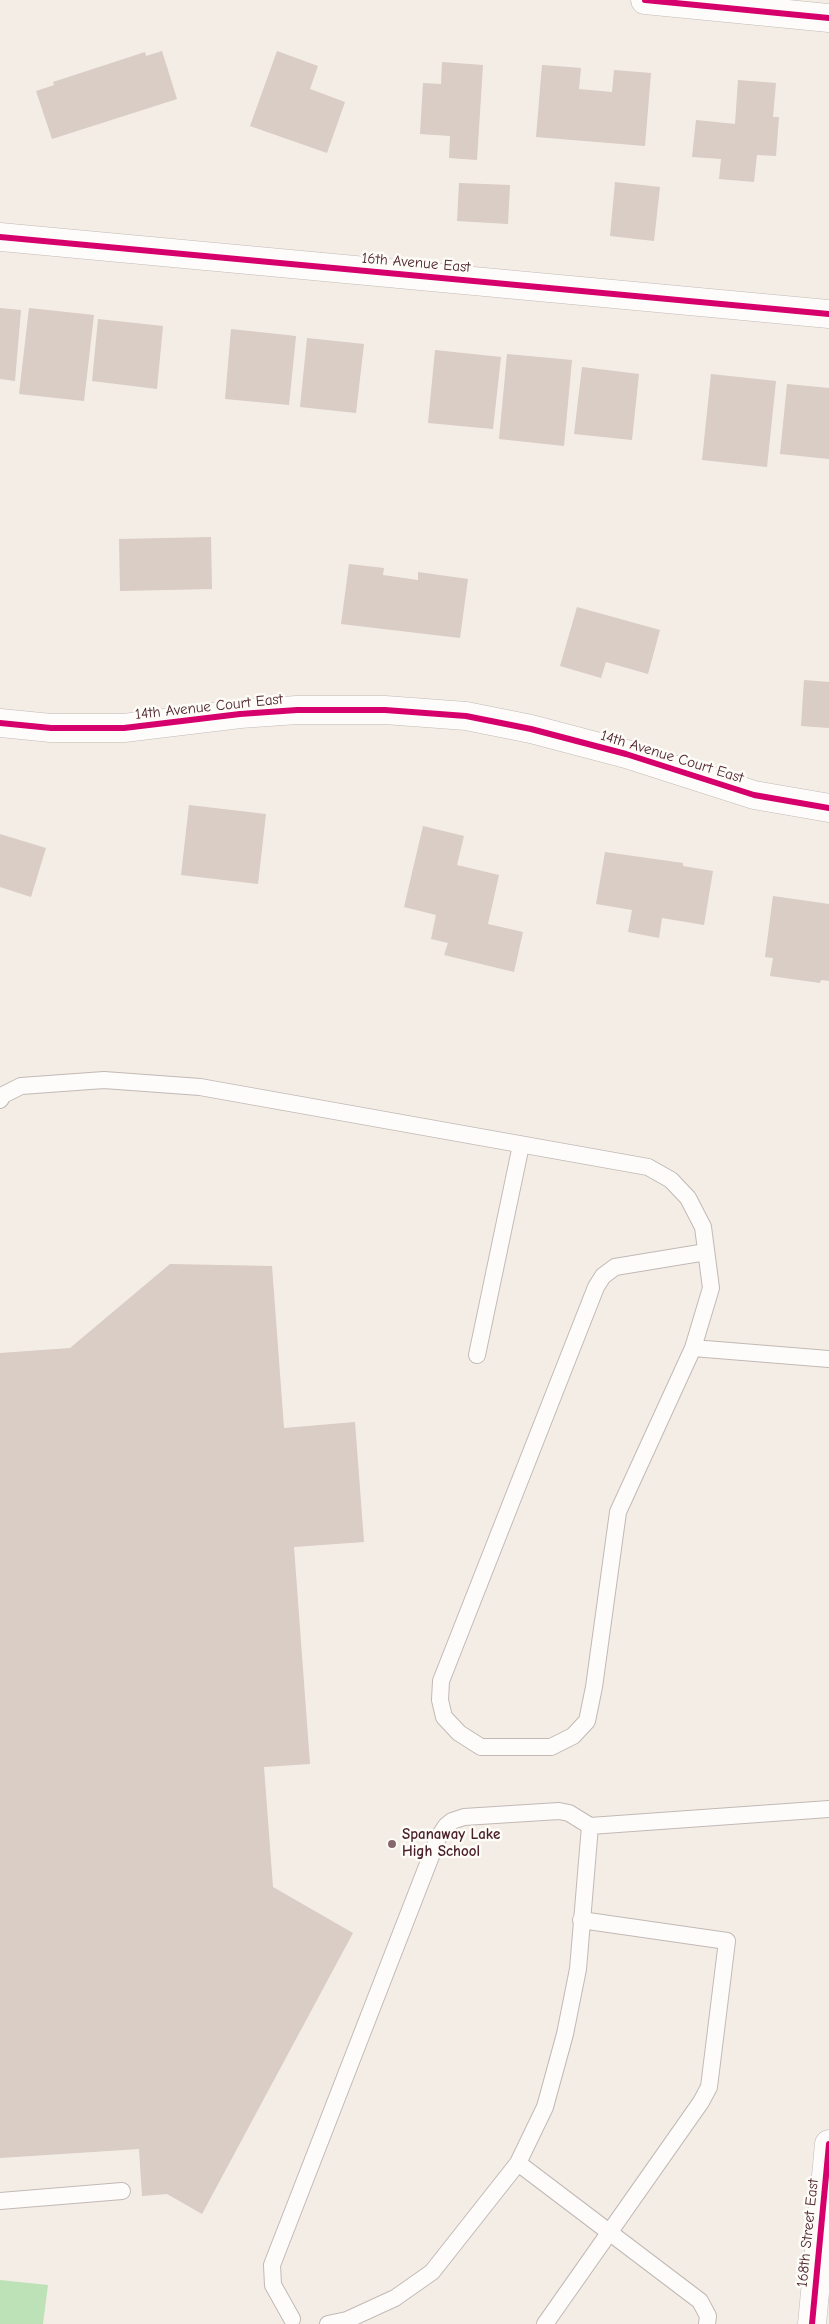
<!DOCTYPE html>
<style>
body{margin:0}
canvas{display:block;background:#f3ede5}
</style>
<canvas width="829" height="2324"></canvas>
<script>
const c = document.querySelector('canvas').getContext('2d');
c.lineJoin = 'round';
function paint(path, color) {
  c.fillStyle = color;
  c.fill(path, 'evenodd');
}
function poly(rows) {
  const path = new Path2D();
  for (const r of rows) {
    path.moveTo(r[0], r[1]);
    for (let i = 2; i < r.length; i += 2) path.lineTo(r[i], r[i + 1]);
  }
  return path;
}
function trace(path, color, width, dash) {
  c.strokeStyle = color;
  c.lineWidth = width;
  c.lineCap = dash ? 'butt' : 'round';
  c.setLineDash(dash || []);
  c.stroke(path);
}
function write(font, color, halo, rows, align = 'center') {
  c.font = font + ' "Comic Neue",sans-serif';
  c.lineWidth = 5;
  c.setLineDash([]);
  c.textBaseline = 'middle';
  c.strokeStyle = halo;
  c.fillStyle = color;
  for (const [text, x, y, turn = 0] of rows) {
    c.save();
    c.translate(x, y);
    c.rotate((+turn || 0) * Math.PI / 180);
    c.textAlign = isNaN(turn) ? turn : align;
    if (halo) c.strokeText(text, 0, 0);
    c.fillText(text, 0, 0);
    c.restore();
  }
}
paint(poly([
 [0,2280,48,2285,43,2324,0,2324]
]), '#bee2b8');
paint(poly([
 [162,51,177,99,52,139,36,91,54,85,53,82,145,52,146,56],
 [277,51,318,66,310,89,345,102,327,153,250,126],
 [442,62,483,65,477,160,449,158,450,136,420,134,423,83,441,84],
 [542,65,581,68,579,89,612,92,614,70,651,73,645,146,536,137],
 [738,80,776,83,773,117,779,117,776,156,757,155,754,182,719,179,721,159,692,157,696,120,735,124],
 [615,182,660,187,654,241,610,236],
 [459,183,510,185,508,224,457,221],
 [0,308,21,310,15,381,0,379],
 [29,308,94,315,84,401,19,394],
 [98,319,163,326,157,389,92,381],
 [231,329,296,336,289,405,225,399],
 [307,338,364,344,356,413,300,407],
 [435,350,501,357,493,429,428,423],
 [507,354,572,360,564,446,499,439],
 [582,367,639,374,632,440,574,434],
 [711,374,776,381,767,467,702,460],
 [787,384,829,388,829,459,780,454],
 [211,537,212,589,120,591,119,539],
 [349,564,384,568,383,575,418,580,418,572,468,579,460,638,341,624],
 [577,607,660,630,648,674,606,662,601,678,560,666],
 [804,680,829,682,829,728,801,726],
 [189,805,266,814,258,884,181,875],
 [423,826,464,836,457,865,499,875,488,924,523,932,514,972,444,955,448,943,431,939,436,915,404,907],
 [0,834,46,848,31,897,0,887],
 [605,852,683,863,683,866,713,871,704,925,662,918,659,938,628,932,632,910,596,904],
 [773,896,829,904,829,981,821,980,820,983,770,976,773,958,765,957],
 [170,1264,272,1266,284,1428,355,1422,364,1542,294,1547,310,1764,264,1767,273,1887,353,1933,202,2214,167,2194,142,2196,139,2149,0,2158,0,1353,70,1348]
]), '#d9cdc6');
const lane = poly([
 [0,1100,3,1095,21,1086,104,1080,200,1087,648,1167,671,1180,688,1198,703,1227,711,1288,693,1348,829,1359],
 [693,1348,618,1512,594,1687,587,1721,573,1736,551,1747,481,1747,459,1733,444,1717,440,1700,441,1681,596,1287,603,1276,615,1267,706,1252],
 [477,1355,521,1145],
 [518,2163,700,2301,708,2316,707,2324],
 [0,2201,122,2191],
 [292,2319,273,2285,272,2265,438,1838,446,1826,452,1821,464,1817,559,1811,569,1813,590,1826,829,1809],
 [328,2324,347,2320,395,2298,432,2272,518,2163,545,2107,565,2034,578,1969,590,1826],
 [545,2324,701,2102,709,2087,727,1941,581,1920]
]);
const street = poly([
 [645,0,829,18],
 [0,237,829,314],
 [0,723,51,728,124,728,240,714,297,710,385,710,466,716,531,729,626,754,754,795,829,808]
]);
const secondary = poly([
 [812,2324,829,2144]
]);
trace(lane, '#c2b9b5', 18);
trace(street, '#c2b9b5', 29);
trace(secondary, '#c2b9b5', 29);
trace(lane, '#fdfcfb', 16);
trace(street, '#fdfcfb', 28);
trace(secondary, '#fdfcfb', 28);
trace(poly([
 [645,0,829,18],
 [0,237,829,314],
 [0,723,51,728,124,728,240,714,297,710,385,710,466,716,531,729,626,754,754,795,829,808],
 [812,2324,829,2144]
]), '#d6006c', 6);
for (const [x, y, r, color] of [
 [392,1844,5,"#85676c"]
]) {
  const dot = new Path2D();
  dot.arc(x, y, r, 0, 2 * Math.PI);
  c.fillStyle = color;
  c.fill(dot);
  trace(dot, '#fdfcf7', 2);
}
write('15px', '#4a1f2b', '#fdfcf7', [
 ["16th Avenue East",416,263,5],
 ["14th Avenue Court East",209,707,-6],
 ["14th Avenue Court East",672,757,17],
 ["168th Street East",808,2233,-84]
]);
write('bold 15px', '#4a1f2b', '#fdfcf7', [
 ["Spanaway Lake",402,1835],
 ["High School",402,1852]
], 'left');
</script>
